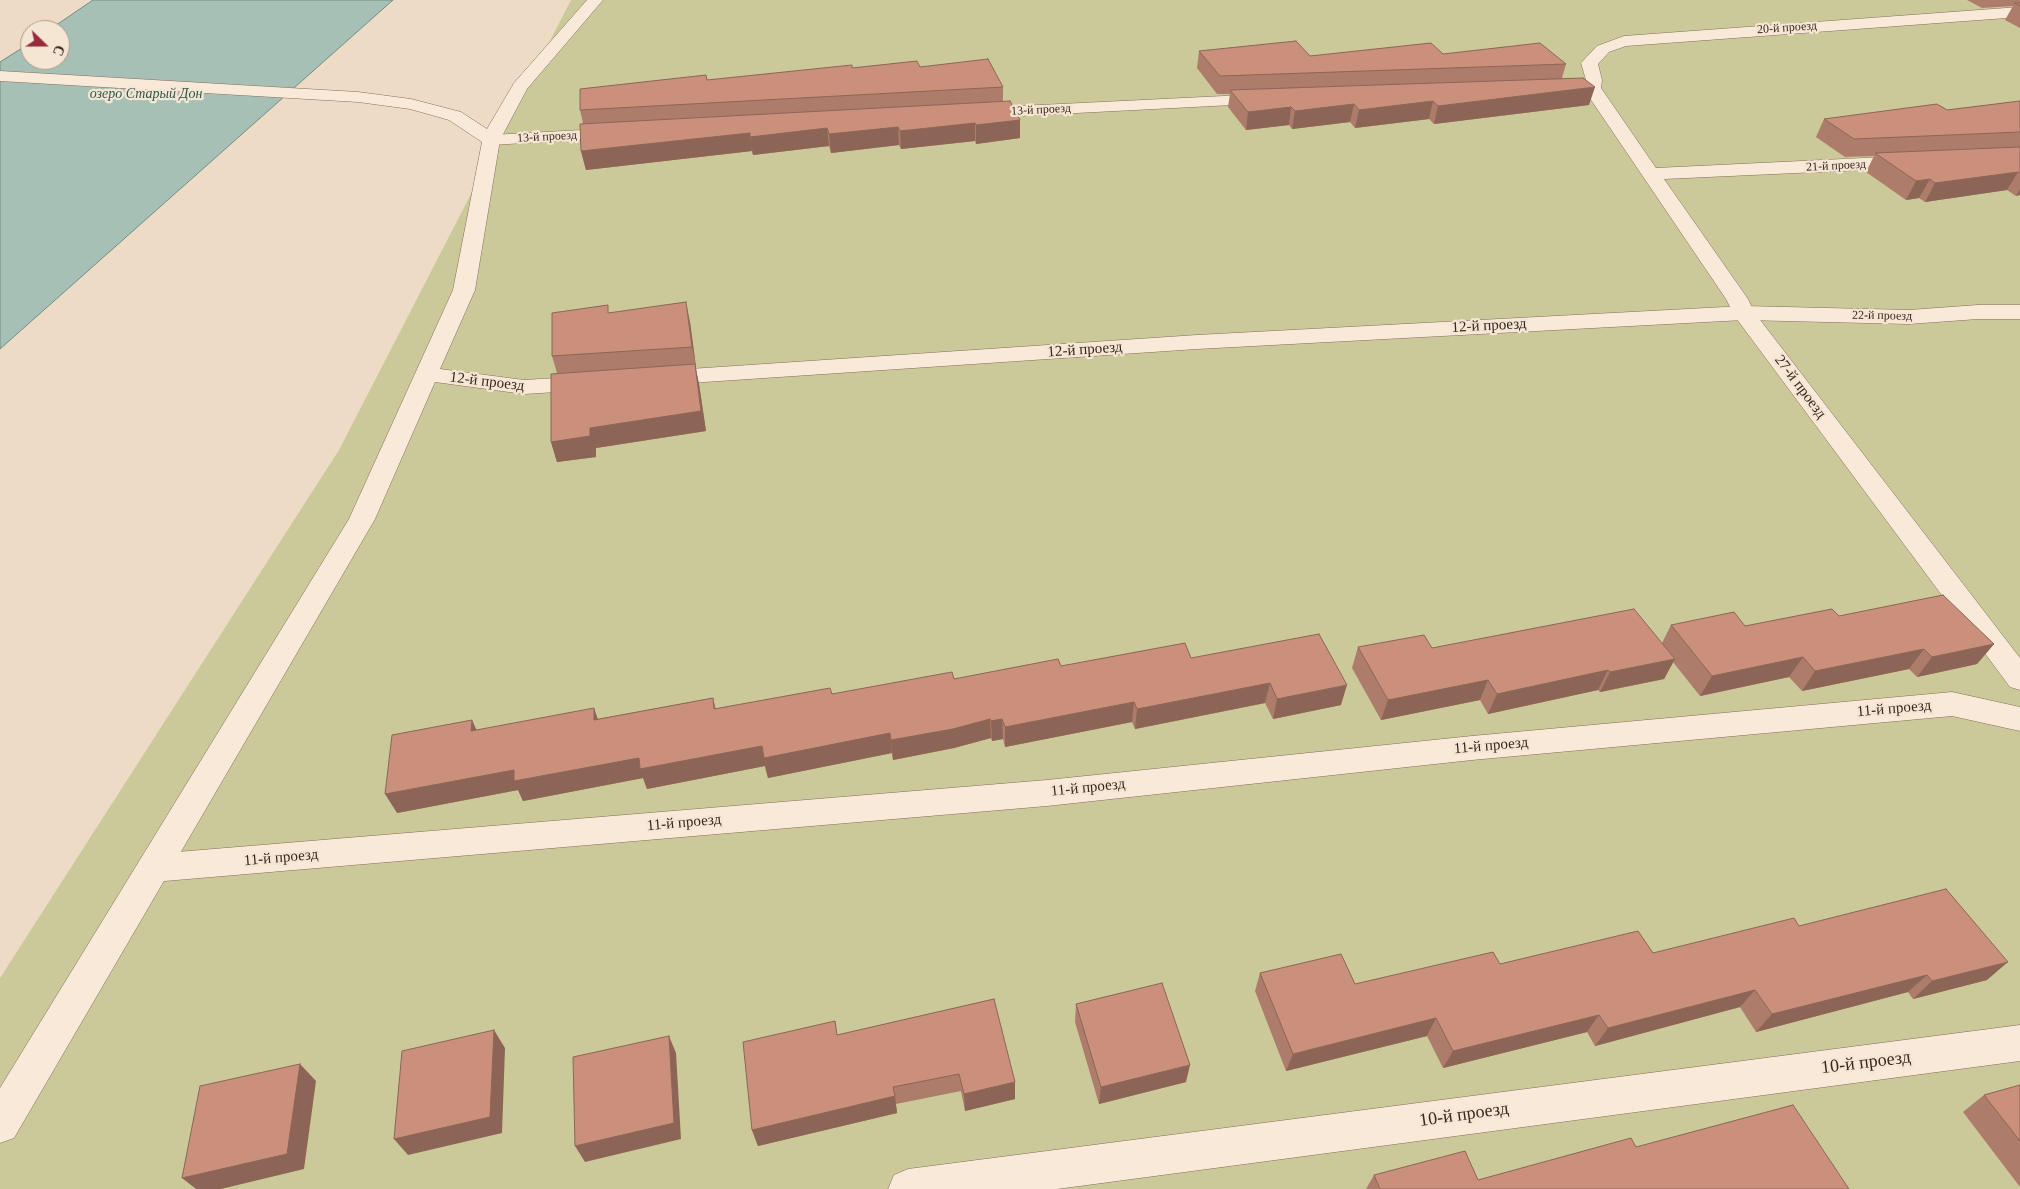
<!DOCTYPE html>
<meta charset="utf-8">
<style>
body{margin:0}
#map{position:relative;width:2020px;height:1189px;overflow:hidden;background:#eddbc5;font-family:"Times New Roman",serif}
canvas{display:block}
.north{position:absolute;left:20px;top:20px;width:50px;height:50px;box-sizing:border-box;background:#f5e6d4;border:1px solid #a99a8c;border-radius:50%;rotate:112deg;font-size:14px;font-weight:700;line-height:20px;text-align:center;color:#38271f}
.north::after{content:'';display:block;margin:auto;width:18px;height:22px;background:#952d3e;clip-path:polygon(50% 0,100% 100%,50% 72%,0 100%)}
</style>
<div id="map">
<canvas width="2020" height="1189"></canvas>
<div class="north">С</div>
</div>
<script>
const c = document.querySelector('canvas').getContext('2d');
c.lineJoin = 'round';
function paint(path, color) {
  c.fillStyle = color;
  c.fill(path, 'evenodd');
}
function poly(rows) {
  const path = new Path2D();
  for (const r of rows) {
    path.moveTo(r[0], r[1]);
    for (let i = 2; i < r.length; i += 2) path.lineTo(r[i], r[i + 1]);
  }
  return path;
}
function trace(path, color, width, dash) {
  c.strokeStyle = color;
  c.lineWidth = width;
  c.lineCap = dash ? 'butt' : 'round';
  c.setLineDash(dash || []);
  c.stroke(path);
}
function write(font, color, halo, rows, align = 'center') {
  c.font = font + ' "Times New Roman",serif';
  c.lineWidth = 4.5;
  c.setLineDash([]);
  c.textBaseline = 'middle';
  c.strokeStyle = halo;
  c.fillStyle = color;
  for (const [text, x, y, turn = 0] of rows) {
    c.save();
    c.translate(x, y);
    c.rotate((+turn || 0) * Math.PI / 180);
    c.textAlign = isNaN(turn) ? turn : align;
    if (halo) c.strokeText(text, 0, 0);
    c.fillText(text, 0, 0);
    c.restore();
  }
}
paint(poly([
 [571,0,2020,0,2020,1189,0,1189,0,978,339,450]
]), '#cbc999');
const water = poly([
 [93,0,393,0,0,349,0,62,30,43,30,60,60,60,60,30,49,30,93,0]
]);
paint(water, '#a7c0b5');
trace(water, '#6d8f81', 1);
const service = poly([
 [2020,7,2020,17,1626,46,1609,52,1598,64,1602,80,1601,88,1656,168,1906,156,1913,158,1915,162,1913,166,1906,168,1664,179,1748,299,1754,312,2020,658,2020,690,2010,687,1736,318,1726,299,1583,88,1586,80,1581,63,1597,46,1624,36,2020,7],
 [1265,94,1271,95,1274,99,1271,103,979,118,973,117,970,113,973,109,979,108,1265,94],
 [619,128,625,129,628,133,625,137,491,145,485,144,482,140,485,136,491,135,619,128],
 [1952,692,2020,707,2020,731,1952,716,1472,760,1047,806,153,882,141,878,136,868,141,858,153,854,1047,780,1472,736,1952,692],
 [2020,1025,2020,1061,1057,1189,888,1189,894,1175,908,1169,2020,1025]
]);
const minor = poly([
 [587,0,603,0,527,89,500,140,475,290,440,369,524,380,590,376,598,378,602,383,598,388,590,390,524,394,435,382,375,519,14,1138,0,1143,0,1088,349,519,453,290,482,142,449,120,410,109,358,102,0,81,0,71,358,92,411,99,461,112,487,129,514,83,587,0],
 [1978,305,2020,305,2020,319,1978,319,1909,324,1744,320,1197,349,660,385,652,383,648,378,652,373,660,371,1197,335,1744,306,1909,310,1978,305]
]);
trace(service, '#876c5c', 1);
trace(minor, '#876c5c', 1);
paint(service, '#f8e9d8');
paint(minor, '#f8e9d8');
paint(poly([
 [1967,0,2020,0,2020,28,2005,20,2013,6,1982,8],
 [1199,51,1310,56,1443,54,1566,64,1562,78,1589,105,1434,124,1429,119,1355,128,1350,122,1292,129,1289,125,1246,130,1228,107,1230,94,1217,94,1197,68],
 [920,67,1003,87,1003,101,1020,120,1020,138,976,144,975,141,901,149,899,145,831,153,829,146,753,155,752,151,586,170,581,151,583,123,580,110,707,80,852,68],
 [2020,101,2020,195,2016,196,2007,190,1925,202,1919,198,1906,200,1866,172,1874,156,1845,157,1816,137,1824,119,1947,110],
 [610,313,690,322,696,367,695,367,699,384,706,431,596,448,596,457,557,462,551,442,557,373,552,356],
 [1839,616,1994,644,1977,664,1917,677,1909,669,1802,691,1789,677,1700,696,1673,662,1664,679,1600,692,1598,690,1488,714,1480,700,1381,720,1352,668,1358,647,1432,648,1662,643,1671,625,1745,626],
 [1191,658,1341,705,1273,719,1265,703,1135,729,1132,722,1005,747,1003,739,992,741,991,738,954,748,893,760,892,753,768,778,765,766,647,789,643,778,523,801,518,790,397,813,472,720,476,730,598,719,713,698,716,709,832,694,1061,666],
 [1799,926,1987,980,1913,999,1908,992,1756,1032,1740,1007,1595,1046,1587,1032,1443,1068,1427,1036,1286,1071,1255,991,1260,973,1355,984,1500,964,1653,953],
 [994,999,1015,1099,965,1111,961,1091,896,1104,897,1113,758,1146,752,1130,838,1035],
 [1076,1004,1186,1082,1099,1104,1075,1022],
 [2020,1085,2020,1187,1963,1112,1984,1095],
 [1636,1147,1849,1189,1366,1189,1374,1175,1478,1180]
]), '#ae7c6b');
paint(poly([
 [1595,87,1589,105,1434,124,1438,106],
 [1433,101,1429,119,1355,128,1359,110],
 [1354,104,1350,122,1292,129,1295,111],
 [1291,107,1289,125,1246,130,1248,112],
 [1020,120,1020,138,976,144,976,125],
 [975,123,975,141,901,149,900,131],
 [898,127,899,145,831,153,829,134],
 [827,128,829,146,753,155,750,137],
 [750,133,752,151,586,170,581,151],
 [2018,172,2007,190,1925,202,1935,183],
 [1930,179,1919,198,1906,200,1916,181],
 [2020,189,2020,195,2016,196],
 [686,302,690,322,696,367,692,347],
 [695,364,699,384,706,431,596,448,596,457,557,462,551,442],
 [1994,644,1977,664,1917,677,1932,657],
 [1924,649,1909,669,1802,691,1815,671],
 [1803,657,1789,677,1700,696,1712,676],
 [1675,659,1664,679,1600,692,1610,672],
 [1608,670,1598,690,1488,714,1497,694],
 [1488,680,1480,700,1381,720,1388,700],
 [1270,683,1265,703,1135,729,1137,709],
 [1347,685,1341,705,1273,719,1277,699],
 [1134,702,1132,722,1005,747,1005,727],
 [594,708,601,728,594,720],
 [990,719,991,738,954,748,893,760,891,740],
 [1002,719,1003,739,992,741,991,721],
 [472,720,481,740,471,731],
 [890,733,892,753,768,778,765,766,647,789,643,778,523,801,518,790,397,813,385,794,514,770],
 [2008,962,1987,980,1913,999,1932,981],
 [1927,975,1908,992,1756,1032,1772,1014],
 [1755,990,1740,1007,1595,1046,1608,1028],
 [1599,1015,1587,1032,1443,1068,1453,1051],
 [1436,1018,1427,1036,1286,1071,1293,1054],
 [494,1030,505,1048,502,1133,408,1155,394,1139],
 [669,1036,676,1053,681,1139,585,1162,575,1146],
 [300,1064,316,1081,304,1169,221,1189,196,1189,182,1178],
 [1190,1065,1186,1082,1099,1104,1101,1087],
 [1015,1082,1015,1099,965,1111,964,1094],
 [895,1096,897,1113,758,1146,752,1130]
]), '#8d6557');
const building = poly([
 [2015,3,2020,3,2020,6,2015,3],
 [1296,41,1310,56,1431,43,1443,54,1540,43,1566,64,1220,76,1199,51,1296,41],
 [988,59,1003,87,580,110,580,89,706,75,707,80,852,65,852,68,917,61,920,67,988,59],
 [1583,78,1595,87,1438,106,1433,101,1359,110,1354,104,1295,111,1291,107,1248,112,1230,90,1583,78],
 [1010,101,1020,120,976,125,975,123,900,131,898,127,829,134,827,128,750,137,750,133,581,151,580,124,1010,101],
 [2020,101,2020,132,1854,139,1824,119,1937,104,1947,110,2020,101],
 [2020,147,2020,173,2018,172,1935,183,1930,179,1916,181,1875,153,2020,147],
 [686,302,692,347,552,356,552,313,608,305,608,313,686,302],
 [695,364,701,411,590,428,590,436,551,442,551,374,695,364],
 [1943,595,1994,644,1932,657,1924,649,1815,671,1803,657,1712,676,1671,625,1734,612,1745,626,1832,609,1839,616,1943,595],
 [1634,609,1675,659,1610,672,1608,670,1497,694,1488,680,1388,700,1358,647,1424,635,1432,648,1634,609],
 [1319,634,1347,685,1277,699,1270,683,1137,709,1134,702,1005,727,1002,719,991,721,990,719,953,729,891,740,890,733,764,758,762,746,640,769,639,758,514,781,514,770,385,794,392,735,472,720,471,731,594,708,594,720,713,698,714,709,830,688,832,694,952,672,954,679,1058,659,1061,666,1185,643,1191,658,1319,634],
 [1946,889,2008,962,1932,981,1927,975,1772,1014,1755,990,1608,1028,1599,1015,1453,1051,1436,1018,1293,1054,1260,973,1341,954,1355,984,1493,952,1500,964,1638,931,1653,953,1794,918,1799,926,1946,889],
 [1162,983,1190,1065,1101,1087,1076,1004,1162,983],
 [994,999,1015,1082,964,1094,959,1074,893,1087,895,1096,752,1130,743,1042,835,1021,837,1035,994,999],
 [494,1030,490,1117,394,1139,402,1051,494,1030],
 [669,1036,674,1123,575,1146,573,1057,669,1036],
 [300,1064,287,1154,182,1178,200,1086,300,1064],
 [2020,1085,2020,1141,1984,1095,2020,1085],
 [1793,1105,1849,1189,1380,1189,1374,1175,1465,1151,1478,1180,1631,1138,1636,1147,1793,1105]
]);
paint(building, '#ca907c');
trace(building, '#8d6557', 1);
write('12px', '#38271f', '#f5e6d4', [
 ["20-й проезд",1787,28,-4],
 ["13-й проезд",1041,110,-3],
 ["13-й проезд",547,137,-3],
 ["21-й проезд",1836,166,-3],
 ["22-й проезд",1882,316,1]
]);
write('italic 14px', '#2f574e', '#f5e6d4', [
 ["озеро Старый Дон",146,94]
]);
write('15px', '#38271f', '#f5e6d4', [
 ["12-й проезд",1489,326,-3],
 ["12-й проезд",1085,350,-4],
 ["12-й проезд",487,382,7],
 ["27-й проезд",1800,387,53],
 ["11-й проезд",1894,709,-5],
 ["11-й проезд",1491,746,-5],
 ["11-й проезд",1088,788,-6],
 ["11-й проезд",684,823,-5],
 ["11-й проезд",281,858,-5]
]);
write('18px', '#38271f', '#f5e6d4', [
 ["10-й проезд",1866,1063,-7],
 ["10-й проезд",1464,1115,-8]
]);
</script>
